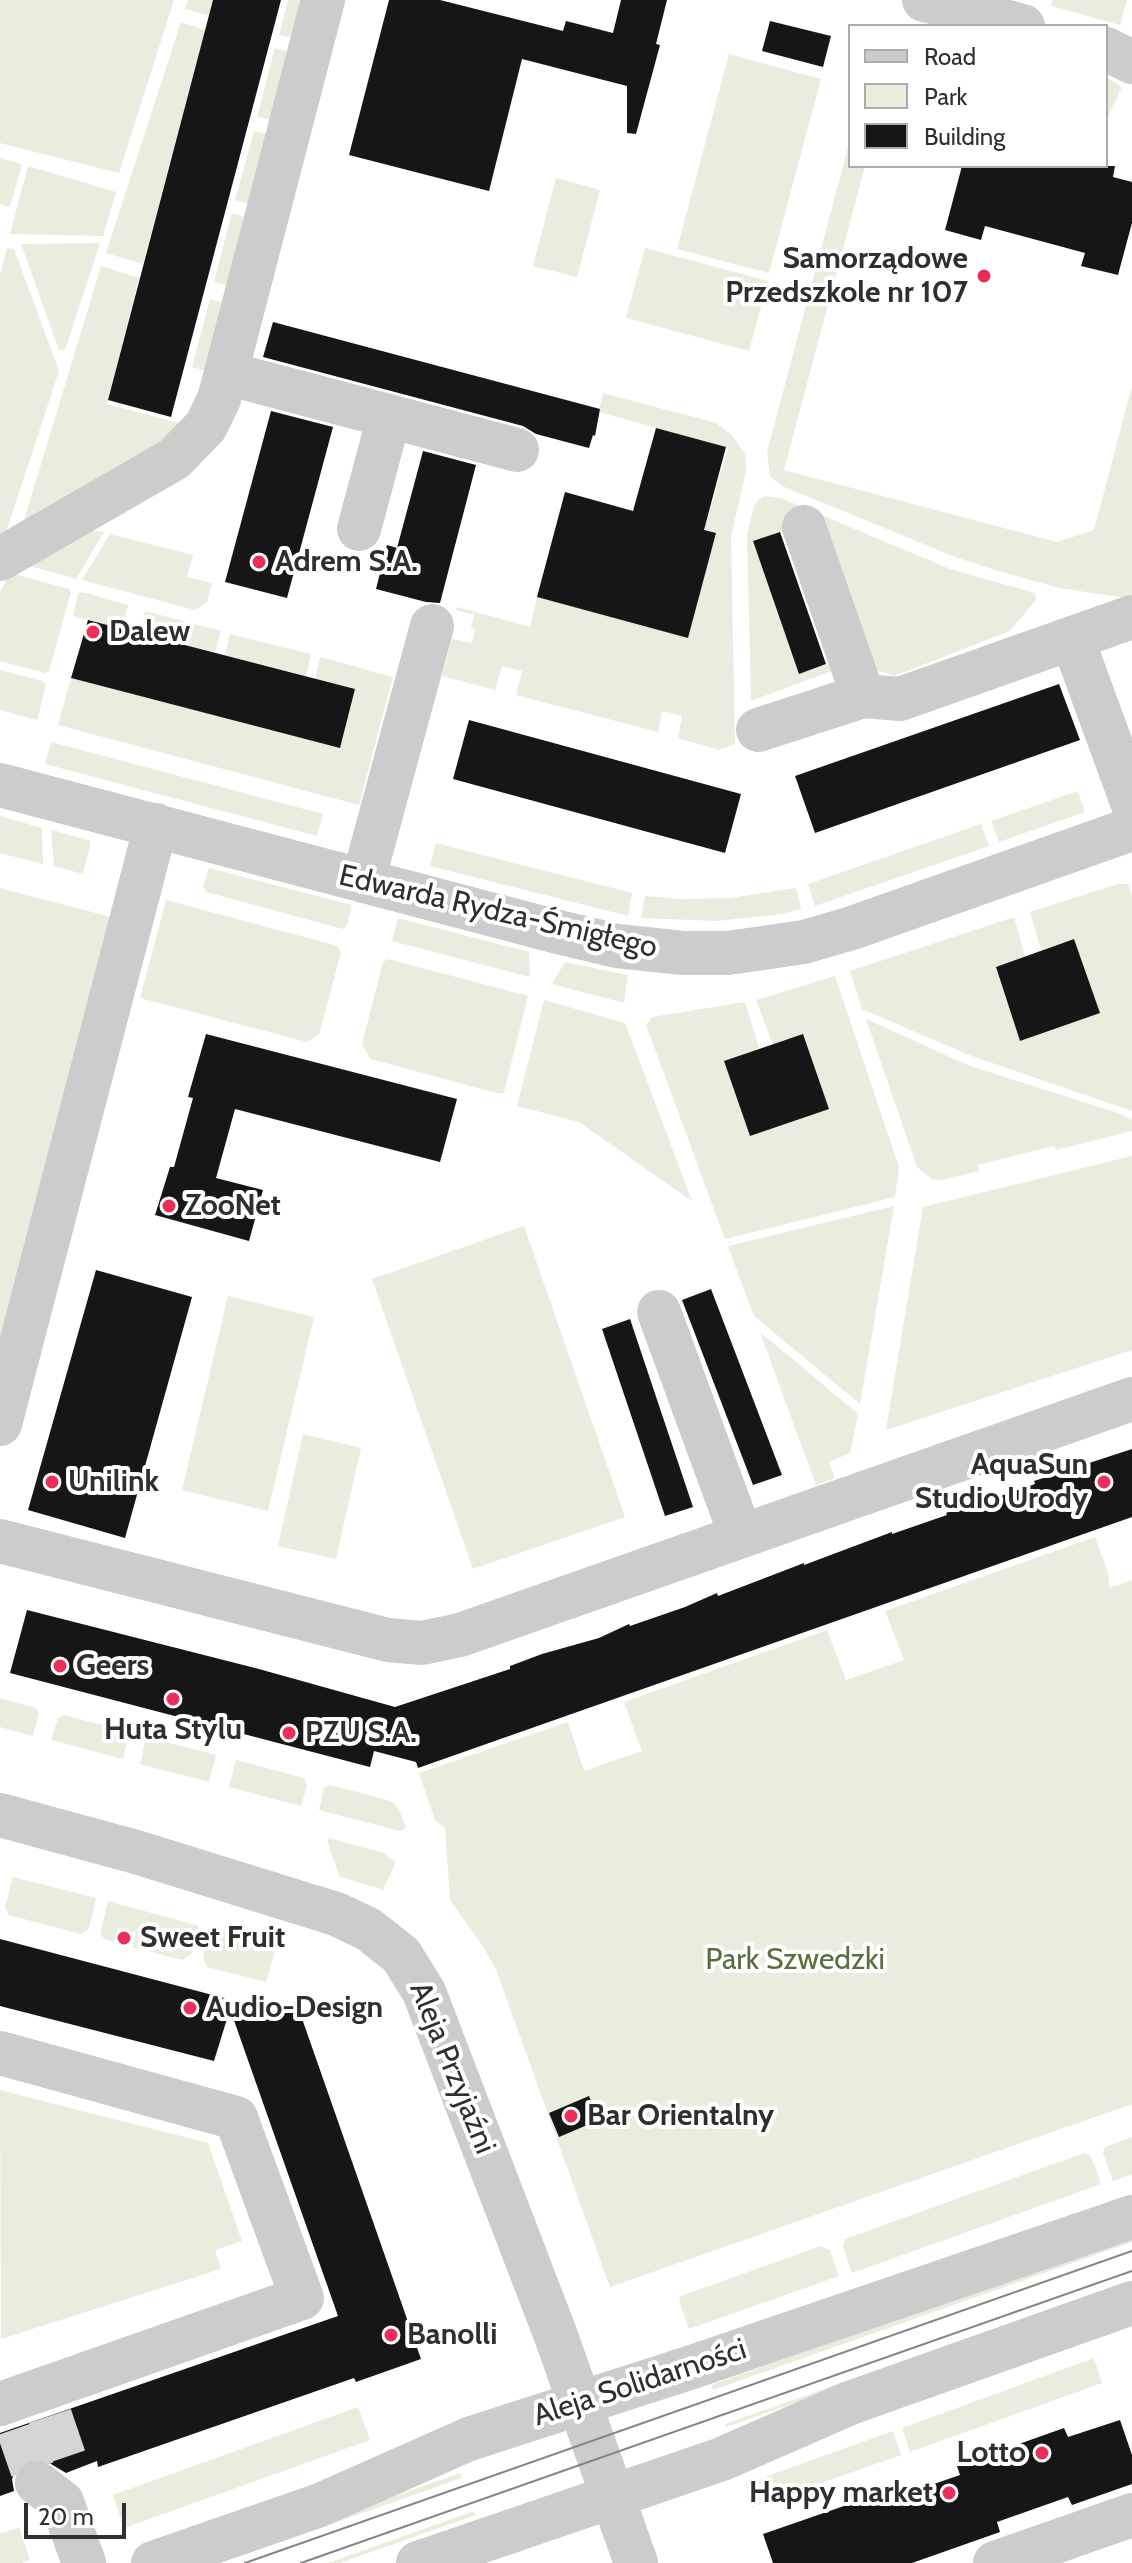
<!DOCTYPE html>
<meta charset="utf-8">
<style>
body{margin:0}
#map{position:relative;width:1132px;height:2563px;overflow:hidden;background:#fff;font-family:Cabin,sans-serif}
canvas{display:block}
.legend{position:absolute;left:848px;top:24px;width:260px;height:144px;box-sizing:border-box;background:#fff;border:2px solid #acacac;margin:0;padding:10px 14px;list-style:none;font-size:24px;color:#2f2f2f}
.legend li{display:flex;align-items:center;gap:16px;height:40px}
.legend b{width:40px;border:2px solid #acacac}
.scale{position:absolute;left:24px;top:2503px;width:102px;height:36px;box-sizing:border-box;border:4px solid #2f2f2f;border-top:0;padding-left:10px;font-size:24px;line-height:28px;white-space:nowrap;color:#2f2f2f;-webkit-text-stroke:6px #fff;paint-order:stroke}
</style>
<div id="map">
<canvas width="1132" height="2563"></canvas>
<ul class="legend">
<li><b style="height:10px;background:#ccc"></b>Road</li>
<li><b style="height:22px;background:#e8eddd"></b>Park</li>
<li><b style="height:22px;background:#161616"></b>Building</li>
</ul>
<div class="scale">20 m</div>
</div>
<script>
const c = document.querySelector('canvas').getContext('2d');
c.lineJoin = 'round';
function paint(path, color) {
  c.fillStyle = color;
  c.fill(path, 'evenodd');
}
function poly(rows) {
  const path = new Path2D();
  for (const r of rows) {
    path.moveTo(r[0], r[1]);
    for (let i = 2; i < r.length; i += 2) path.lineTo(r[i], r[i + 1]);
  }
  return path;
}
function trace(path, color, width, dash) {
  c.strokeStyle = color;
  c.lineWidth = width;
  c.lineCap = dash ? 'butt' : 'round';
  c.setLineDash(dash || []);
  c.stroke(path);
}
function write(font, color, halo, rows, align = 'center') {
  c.font = font + ' Cabin,sans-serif';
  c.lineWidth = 8;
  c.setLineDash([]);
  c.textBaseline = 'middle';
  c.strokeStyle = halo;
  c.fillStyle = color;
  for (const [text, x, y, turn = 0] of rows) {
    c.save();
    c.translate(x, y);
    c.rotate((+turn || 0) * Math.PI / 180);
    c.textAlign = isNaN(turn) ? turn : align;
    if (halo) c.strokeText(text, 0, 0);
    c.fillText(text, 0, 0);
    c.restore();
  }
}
paint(poly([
 [0,0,174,0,119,173,0,143],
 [188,0,213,0,209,16,185,9],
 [288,0,304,0,294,38,279,35],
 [1053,0,1127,0,1120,25,1051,6],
 [181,22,205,30,143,264,106,253],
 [275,48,291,52,273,120,257,117],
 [729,54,821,79,769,273,677,249],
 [1106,77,1122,87,1106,120],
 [254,131,269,135,251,204,235,200],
 [850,140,850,166,865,166,784,470,1057,542,1094,530,1132,386,1132,599,1059,588,995,570,955,557,782,486,770,476,767,452],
 [0,158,22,164,10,207,0,204],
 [28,166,116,192,103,236,10,234],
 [556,178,600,190,577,277,533,266],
 [232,213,247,218,229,286,214,282],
 [100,243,65,350,59,350,21,244],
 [7,248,14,249,59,371,6,532,0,541,0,275],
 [645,248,768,281,749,351,626,318],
 [101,266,139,278,107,404,186,425,178,434,22,527],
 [210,299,225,303,207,371,192,367],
 [603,393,716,423,731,434,745,454,746,471,731,537,735,744,719,750,678,738,682,716,662,711,658,732,516,695,522,671,502,666,495,690,442,676,452,639,472,643,475,630,471,627,474,615,456,610,457,607,530,627,537,597,688,637,716,534,704,530,728,448,599,412],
 [765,496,781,498,950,569,1035,593,1036,600,1010,631,894,676,868,667,867,646,830,535,807,524,754,541,800,673,831,663,832,671,751,701,747,535,754,506,759,499],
 [72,528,104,532,76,579,12,561],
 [110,534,193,555,187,577,212,583,207,602,195,610,82,580],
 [10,573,69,589,71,592,49,671,45,673,0,661,0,592],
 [82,592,128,605,122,629,73,616,78,594],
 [145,611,221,631,215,653,140,633],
 [230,634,311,654,306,676,225,655],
 [320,657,393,677,359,805,58,725,71,678,340,747,355,689,315,679],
 [0,670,43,681,46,685,37,720,0,710],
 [51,742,323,814,317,836,45,764],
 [1078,791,1085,812,999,842,991,821],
 [0,816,42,828,43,864,0,853],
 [981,824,989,846,815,906,808,884],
 [51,830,91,841,83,874,54,866],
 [436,843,632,893,628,916,430,866],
 [209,868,352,905,347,925,343,929,206,892,203,886],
 [1118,884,1128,884,1132,895,1132,1111,969,1055,862,1009,850,971,1014,917,1025,956,996,968,1020,1041,1100,1013,1074,939,1041,950,1030,912],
 [0,888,115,918,0,1353],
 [796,888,801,909,782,914,717,921,641,918,645,896,681,899,730,898],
 [166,900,338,946,341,953,319,1034,307,1042,140,998],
 [398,918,529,952,530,977,392,941],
 [388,959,528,996,504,1092,501,1094,370,1059,362,1044,383,962],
 [565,962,628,975,624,1003,552,984],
 [835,976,899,1167,895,1197,725,1239,646,1025,652,1017,745,1002,759,1048,725,1062,750,1136,829,1108,803,1035,773,1045,756,1000],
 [544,1000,625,1023,692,1201,579,1122,517,1106],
 [866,1019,970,1066,1118,1113,1132,1120,1132,1131,1056,1150,1054,1146,978,1165,979,1171,942,1180,932,1179,917,1167],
 [1132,1156,1132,1350,886,1430,923,1207],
 [894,1206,860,1404,754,1316,728,1246],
 [524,1226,625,1517,473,1569,372,1279],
 [228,1296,314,1317,268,1511,182,1490],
 [760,1332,858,1414,850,1453,829,1462,835,1478,816,1485],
 [303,1434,361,1448,336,1559,278,1546],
 [1095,1537,1109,1576,1109,1588,1132,1580,1132,2104,610,2287,497,1972,484,1948,450,1900,445,1828,435,1820,419,1773,568,1722,584,1771,642,1751,624,1702,827,1630,846,1680,904,1660,885,1611],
 [0,1698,36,1708,39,1714,33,1736,0,1727],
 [64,1715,125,1731,128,1736,123,1759,51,1740,58,1718],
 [151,1738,216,1755,209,1782,140,1764,145,1742],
 [236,1760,304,1778,307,1786,301,1806,229,1787],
 [330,1785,391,1801,399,1809,406,1828,400,1831,319,1810,324,1788],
 [329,1838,381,1852,396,1862,383,1890,339,1876,328,1843],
 [13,1877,96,1898,89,1929,80,1934,9,1915,5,1907],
 [108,1901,199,1926,192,1954,182,1960,132,1947,136,1933,118,1928,114,1942,105,1939,100,1934],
 [211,1928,277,1944,266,1982,207,1967,203,1957],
 [0,2090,208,2143,242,2241,215,2250,221,2269,1,2339],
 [1132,2137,1132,2174,1113,2181,1103,2153,1105,2147],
 [1084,2153,1091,2156,1101,2184,852,2273,843,2246,845,2239],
 [1132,2237,1132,2242,713,2390,711,2385],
 [821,2246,830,2250,839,2276,689,2329,679,2301,681,2296],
 [1132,2280,1132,2284,726,2427,725,2424],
 [1094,2358,1102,2383,910,2452,902,2428],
 [358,2407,370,2440,124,2528,113,2495],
 [893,2431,901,2455,753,2507,745,2484],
 [460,2473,462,2478,220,2563,207,2563],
 [474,2511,476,2515,340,2563,328,2563],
 [19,2527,30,2560,22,2563,0,2563,0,2534]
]), '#e8eddd');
paint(poly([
 [213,0,281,0,171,417,108,400],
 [389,0,440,0,563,31,566,21,613,33,621,0,667,0,656,44,660,45,636,134,627,133,627,86,522,59,489,191,349,155],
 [770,21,831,36,823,67,762,51],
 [962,166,1115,166,1113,177,1132,182,1132,223,1118,275,1081,266,1085,253,985,226,981,240,945,230],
 [273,322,600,409,595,436,593,435,589,448,536,434,523,426,263,357],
 [271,411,333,427,287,598,225,582],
 [656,428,726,447,704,530,716,533,688,638,537,597,565,492,633,511],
 [423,451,476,465,440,603,426,602,376,589,387,545,397,548],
 [780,532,826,664,799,674,753,541],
 [88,620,355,689,340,748,71,678],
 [1059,684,1080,740,815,833,795,776],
 [469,720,741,794,725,853,453,779],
 [1074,939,1100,1013,1020,1041,996,967],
 [206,1034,457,1099,440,1162,235,1109,216,1178,263,1190,249,1241,155,1215,170,1167,174,1167,193,1098,188,1097],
 [803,1034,829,1109,750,1136,724,1061],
 [96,1270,192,1297,125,1538,28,1510],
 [711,1289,782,1475,753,1485,682,1300],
 [630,1319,693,1507,665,1516,602,1329],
 [1132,1449,1132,1517,418,1768,416,1762,374,1751,370,1767,10,1673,27,1610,259,1669,395,1707,510,1669,510,1666,542,1654,599,1638,629,1624,630,1626,685,1607,717,1593,718,1596,804,1563,804,1565,892,1532,892,1534,947,1515,946,1513,977,1502,978,1504,1035,1484,1034,1481],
 [0,1939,281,2013,298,2007,421,2359,356,2382,354,2378,98,2467,97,2461,66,2473,41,2458,28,2460,17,2469,12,2479,14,2491,0,2496,0,2433,338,2316,230,2009,214,2061,0,2006],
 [589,2096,599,2120,559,2137,549,2113],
 [1120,2420,1132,2455,1132,2484,1072,2505,1068,2497,997,2522,1000,2532,912,2563,773,2563,763,2534,870,2497,873,2505,960,2475,957,2466,1064,2428,1068,2437]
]), '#161616');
trace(poly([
 [50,2416,69,2472],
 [18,2428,37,2483]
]), '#d5d5d5', 44, [44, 22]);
trace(poly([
 [924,0,1023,26],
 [1106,49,1132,62],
 [226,373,517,450],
 [804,527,863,696],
 [359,529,389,417],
 [0,559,174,459,206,426,219,399,226,373,323,0],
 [1072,638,1132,802],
 [758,730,863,696,900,699,1132,617],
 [0,785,554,931,617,946,683,953,728,953,804,942,852,928,1132,829],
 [363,881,432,626],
 [659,1312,741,1536],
 [0,1424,156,825],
 [0,1541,388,1640,422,1643,460,1635,1132,1399],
 [0,1815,136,1852,336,1914,368,1929,401,1955,424,1992,556,2336,636,2563],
 [0,2053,236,2118,302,2298,0,2404],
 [37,2483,62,2502,84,2563],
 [153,2563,320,2505,469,2439,692,2367,1132,2217],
 [418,2563,722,2459,850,2403,1132,2303],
 [995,2563,1132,2515]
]), '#ccc', 44);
trace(poly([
 [245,2563,1132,2251],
 [301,2563,1132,2271]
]), '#848484', 2);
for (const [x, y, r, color] of [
 [984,276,8,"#eb2d5a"],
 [259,562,8,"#eb2d5a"],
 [93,632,8,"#eb2d5a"],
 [169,1206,8,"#eb2d5a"],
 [52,1482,8,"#eb2d5a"],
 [1104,1482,8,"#eb2d5a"],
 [60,1666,8,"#eb2d5a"],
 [173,1699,8,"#eb2d5a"],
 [289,1733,8,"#eb2d5a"],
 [124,1938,8,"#eb2d5a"],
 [190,2008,8,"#eb2d5a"],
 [571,2116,8,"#eb2d5a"],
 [391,2335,8,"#eb2d5a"],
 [1042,2453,8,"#eb2d5a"],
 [949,2493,8,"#eb2d5a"]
]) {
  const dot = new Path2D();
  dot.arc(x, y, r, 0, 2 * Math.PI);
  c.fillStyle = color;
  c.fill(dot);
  trace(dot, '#fff', 3);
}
write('bold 30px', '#2f2f2f', '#fff', [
 ["Samorządowe",968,259,"right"],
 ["Przedszkole nr 107",968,293,"right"],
 ["Adrem S.A.",275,562],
 ["Dalew",109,632],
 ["ZooNet",185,1206],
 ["AquaSun",1088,1465,"right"],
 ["Studio Urody",1088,1499,"right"],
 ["Unilink",68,1482],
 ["Geers",76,1666],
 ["Huta Stylu",173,1730,"center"],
 ["PZU S.A.",305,1733],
 ["Sweet Fruit",140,1938],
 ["Audio-Design",206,2008],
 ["Bar Orientalny",587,2116],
 ["Banolli",407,2335],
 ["Lotto",1026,2453,"right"],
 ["Happy market",933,2493,"right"]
], 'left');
write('30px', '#2f2f2f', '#fff', [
 ["Edwarda Rydza-Śmigłego",498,912,13],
 ["Aleja Przyjaźni",452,2068,68],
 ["Aleja Solidarności",640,2383,-18]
]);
write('30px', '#5a6d3b', '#fff', [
 ["Park Szwedzki",795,1960]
]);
</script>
